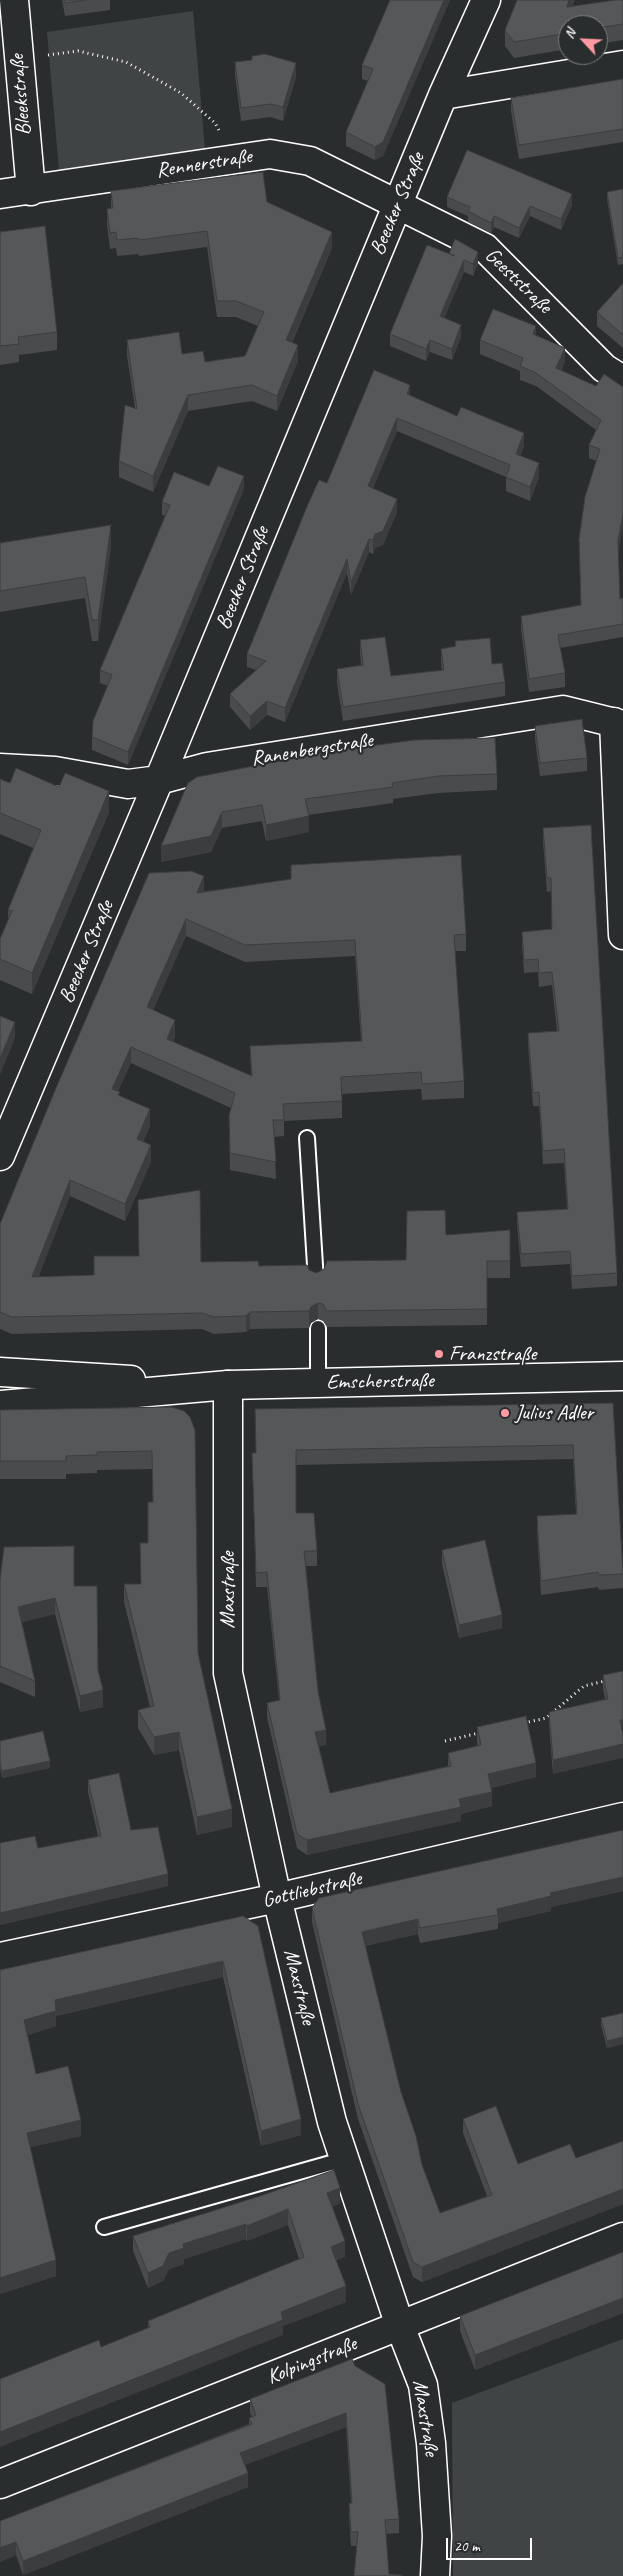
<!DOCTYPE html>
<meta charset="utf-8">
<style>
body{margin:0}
#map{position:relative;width:623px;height:2576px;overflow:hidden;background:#2a2d2e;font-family:Caveat,sans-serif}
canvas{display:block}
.north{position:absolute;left:558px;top:15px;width:50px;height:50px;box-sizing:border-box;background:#2a2d2e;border:1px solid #7f8182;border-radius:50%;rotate:295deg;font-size:14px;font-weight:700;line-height:20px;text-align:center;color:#fff}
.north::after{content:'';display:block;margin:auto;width:18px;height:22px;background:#ff9aa2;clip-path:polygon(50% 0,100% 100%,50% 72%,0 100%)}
.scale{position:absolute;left:446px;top:2538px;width:86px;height:22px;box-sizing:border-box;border:2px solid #fff;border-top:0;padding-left:6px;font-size:15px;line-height:18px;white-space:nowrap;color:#fff;-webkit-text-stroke:4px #2a2d2e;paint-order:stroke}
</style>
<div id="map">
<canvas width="623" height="2576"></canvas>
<div class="north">N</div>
<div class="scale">20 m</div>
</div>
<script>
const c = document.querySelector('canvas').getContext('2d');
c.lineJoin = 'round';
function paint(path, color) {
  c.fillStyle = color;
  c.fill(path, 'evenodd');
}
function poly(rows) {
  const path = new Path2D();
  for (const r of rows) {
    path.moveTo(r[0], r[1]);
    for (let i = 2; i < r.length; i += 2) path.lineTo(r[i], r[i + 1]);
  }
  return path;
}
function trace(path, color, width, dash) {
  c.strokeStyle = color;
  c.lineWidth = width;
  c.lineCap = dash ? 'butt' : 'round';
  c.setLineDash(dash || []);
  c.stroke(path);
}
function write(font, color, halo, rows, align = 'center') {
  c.font = font + ' Caveat,sans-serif';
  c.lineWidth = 4.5;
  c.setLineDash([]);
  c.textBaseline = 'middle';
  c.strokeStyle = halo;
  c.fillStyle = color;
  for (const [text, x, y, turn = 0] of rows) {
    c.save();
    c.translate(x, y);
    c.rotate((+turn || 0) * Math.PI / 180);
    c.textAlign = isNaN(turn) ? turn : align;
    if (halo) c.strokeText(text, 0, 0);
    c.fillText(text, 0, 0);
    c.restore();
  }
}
paint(poly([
 [193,11,205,149,59,170,47,32],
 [623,2339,623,2576,453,2576,452,2403]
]), '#414445');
const lane = poly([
 [307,1138,316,1281],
 [318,1328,318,1383],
 [104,2227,345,2159]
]);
const street = poly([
 [14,0,31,191],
 [443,95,623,65],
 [0,194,270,154,310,161,485,248,604,368,623,380],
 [614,722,623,935],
 [0,768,55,771,128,784,159,780,207,767,563,710,623,725],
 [0,1156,159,780,443,95,486,0],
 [228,1385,228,1673,277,1898,332,2122,400,2326,423,2385,431,2443,437,2536,435,2576],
 [0,1957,277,1898,623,1817],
 [0,2484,623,2237]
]);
const secondary = poly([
 [0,1372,131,1380],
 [0,1405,228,1385,623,1376]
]);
trace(lane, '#fff', 18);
trace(street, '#fff', 31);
trace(secondary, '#fff', 31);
trace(poly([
 [48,55,78,51,126,62,181,93,215,123,220,132],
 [524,1723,546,1718,584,1686,605,1681],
 [445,1741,479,1733]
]), '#fff', 3, [1, 4]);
trace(lane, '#2a2d2e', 14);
trace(street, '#2a2d2e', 28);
trace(secondary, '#2a2d2e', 28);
paint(poly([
 [62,0,110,0,110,10,65,16],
 [390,0,450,0,383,156,375,160,346,146,346,132,368,81,362,79,362,65],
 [623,0,623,40,598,44,598,25,568,25,568,49,514,58,505,46,505,30,572,6],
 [252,56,296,77,283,121,270,117,241,121,235,75,235,62,252,60],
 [623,79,623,142,519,159,511,111,511,98],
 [623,189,623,264,618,265,607,199,607,192],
 [111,191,267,202,332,248,292,343,298,361,277,411,252,401,188,411,153,492,119,477,119,461,135,408,127,356,127,340,182,354,205,362,245,356,258,326,236,317,217,317,207,247,139,256,138,254,117,256,116,248,110,249,107,225,107,209,111,209],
 [447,197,572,205,561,230,530,216,519,238,494,227,491,233,468,222,468,216,447,207],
 [0,232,57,332,57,350,19,355,19,362,0,365],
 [449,254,478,263,473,276,464,272,444,318,461,337,452,360,430,352,426,361,390,346,390,334],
 [623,283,623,348,597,326,597,312],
 [536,335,565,361,561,371,596,386,618,553,620,599,623,598,623,637,560,648,565,673,565,687,529,692,521,629,521,616,581,605,579,539,597,461,589,458,589,445,596,430,536,386,520,380,520,371,480,354,480,340],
 [410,396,524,447,520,455,539,477,530,501,506,491,506,477,397,431,373,488,397,512,383,545,375,548,373,554,369,552,351,595,347,573,285,722,267,715,250,730,230,707,230,694,256,670,247,667,247,654,327,483],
 [209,486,244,489,128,765,92,750,92,737,108,686,100,683,100,670,165,516,162,515,162,502],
 [0,543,111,546,98,641,92,641,85,598,0,612],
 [360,640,391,676,442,670,441,663,441,649,455,646,455,641,492,664,505,682,505,696,343,721,337,683,337,669,361,665,360,654],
 [535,726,587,758,587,771,540,776,535,739],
 [497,774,497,790,438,793,393,799,393,803,308,815,309,832,266,841,262,821,222,828,211,852,161,862,188,783],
 [0,779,10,783,109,812,32,994,0,980,0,939,8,921,8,910,33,848,0,834],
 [543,828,617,1273,617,1286,572,1289,570,1264,521,1267,517,1225,517,1212,567,1209,564,1163,543,1164,539,1106,533,1106,528,1046,528,1033,557,1031,552,985,539,987,538,972,524,973,522,945,522,932,552,929,551,891,547,892,543,842],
 [291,865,466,934,466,951,455,951,464,1081,464,1098,422,1100,421,1089,342,1094,342,1118,284,1121,284,1136,274,1137,276,1179,230,1170,229,1116,231,1108,131,1063,118,1091,120,1096,150,1126,143,1142,151,1162,125,1221,70,1196,38,1277,94,1275,201,1262,309,1270,316,1273,406,1260,446,1235,510,1230,510,1278,487,1278,487,1325,327,1327,323,1321,318,1319,311,1323,309,1328,250,1329,246,1332,214,1334,202,1329,12,1334,0,1329,0,1224,56,1088,204,892,291,880],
 [186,936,245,962,355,956,361,1041,250,1046,251,1076,173,1042,175,1037,153,1010],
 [613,1403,623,1574,623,1588,599,1590,598,1587,541,1595,537,1531,537,1516,576,1514,573,1459,296,1465,296,1513,317,1551,317,1566,306,1566,318,1691,326,1745,319,1746,330,1793,448,1766,448,1753,478,1746,477,1742,477,1727,536,1777,491,1788,492,1806,461,1814,461,1821,307,1855,297,1848,267,1717,267,1703,279,1700,267,1587,256,1587,252,1453],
 [171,1407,198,1653,232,1827,197,1835,179,1750,154,1755,138,1728,138,1710,150,1707,124,1602,124,1584,141,1584,148,1543,153,1502,152,1469,97,1470,97,1473,66,1474,66,1479,0,1479,0,1410],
 [442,1550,502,1628,459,1638,442,1564],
 [0,1579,74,1586,98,1670,103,1707,80,1712,55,1614,22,1622,35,1681,35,1697,0,1682],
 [603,1675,623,1733,553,1774,549,1725,549,1712,605,1699,603,1688],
 [0,1741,50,1768,2,1778,0,1768],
 [88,1780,131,1830,168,1886,0,1925,0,1843,38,1848,98,1836,88,1792],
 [623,1830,623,1891,551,1907,551,1911,498,1923,498,1929,420,1943,418,1934,365,1946,401,2092,422,2165,440,2213,487,2196,463,2133,463,2119,518,2164,576,2158,623,2141,623,2204,422,2282,413,2277,358,2119,312,1922,312,1908],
 [243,1916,301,2135,261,2146,223,1977,56,2016,56,2026,28,2035,36,2074,81,2136,30,2147,56,2276,0,2294,0,1970],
 [623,2013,623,2044,607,2048,601,2025,601,2018],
 [260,2196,340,2203,332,2207,345,2257,336,2260,346,2302,283,2326,283,2335,101,2347,148,2328,148,2321,299,2259,288,2225,247,2241,246,2239,184,2259,184,2264,169,2269,163,2281,148,2288,133,2251,133,2236],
 [623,2252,623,2313,475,2370,460,2331,460,2316],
 [352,2359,399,2519,399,2533,386,2534,354,2576,357,2546,351,2546,349,2517,349,2503,351,2503,346,2427,244,2465,248,2487,23,2575,16,2555,0,2562,0,2521,249,2424,249,2418,252,2417,250,2413,250,2399]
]), '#494b4c');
paint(poly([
 [444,0,450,0,383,156,375,160,375,147],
 [569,0,575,0,567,23,567,7],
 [296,63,296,77,283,121,283,107],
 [572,194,572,205,561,230,561,219],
 [530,206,530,216,519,238,519,228],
 [494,216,494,227,491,233,491,223],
 [332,232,332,248,286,356,286,340],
 [478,252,478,263,473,276,473,264],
 [464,260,464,272,440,328,440,316],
 [461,325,461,337,452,360,452,349],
 [536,326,536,340,533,334],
 [430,340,430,352,426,361,426,349],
 [298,345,298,361,277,411,277,396],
 [565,348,565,361,556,382,556,368],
 [410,385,410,399,407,394],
 [188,395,188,411,153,492,153,476],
 [397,418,397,431,368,500,368,486],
 [524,433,524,447,516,467,516,454],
 [539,463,539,477,530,501,530,487],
 [244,476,244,489,128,765,128,752],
 [397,499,397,512,383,545,375,548,373,554,373,540,375,534],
 [623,514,623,527,618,555,618,541],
 [111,525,111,546,98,641,98,620],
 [369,539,369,552,351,595,351,582],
 [347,559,347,573,285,722,285,708],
 [267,701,267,715,250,730,250,716],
 [109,791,109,812,32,994,32,973],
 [222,812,222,828,211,852,161,862,161,846],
 [309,816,309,832,266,841,266,825],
 [204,876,204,893,197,893],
 [186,919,186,936,147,1024,147,1007],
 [175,1020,175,1037,167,1056,167,1039],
 [15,1022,15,1038,0,1075,0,1059],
 [131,1047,131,1063,112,1105,112,1089],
 [150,1109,150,1126,137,1156,137,1139],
 [151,1145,151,1162,125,1221,125,1204],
 [70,1180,70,1196,32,1294,32,1277],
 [318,1303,318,1319,311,1323,309,1328,309,1311,311,1307],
 [250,1312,250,1329,246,1332,246,1316],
 [55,1598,55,1614,18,1623,18,1607],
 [502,1615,502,1628,459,1638,459,1625],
 [103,1690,103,1707,80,1712,80,1696],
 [620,1720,623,1720,623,1733,620,1734],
 [326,1730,326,1745,315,1747,315,1732],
 [179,1732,179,1750,154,1755,154,1737],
 [623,1744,623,1758,553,1774,553,1760],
 [50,1761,50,1768,2,1778,2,1771],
 [536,1763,536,1777,488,1788,488,1774],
 [492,1792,492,1806,461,1814,461,1821,307,1855,307,1840,459,1799],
 [232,1809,232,1827,197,1835,197,1817],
 [168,1874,168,1886,0,1925,0,1913],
 [623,1877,623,1891,551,1907,551,1911,498,1923,498,1915,497,1909,550,1893],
 [418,1919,418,1934,362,1946,362,1932],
 [223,1961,223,1977,56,2016,56,2026,24,2036,24,2020,55,2000],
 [623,2037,623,2044,607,2048,607,2041],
 [301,2119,301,2135,261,2146,261,2131],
 [81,2120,81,2136,27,2148,27,2133],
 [340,2188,340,2203,327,2209,327,2193],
 [623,2189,623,2204,422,2282,422,2267],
 [288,2209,288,2225,247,2241,247,2226],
 [246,2224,246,2239,184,2259,184,2264,169,2269,163,2281,148,2288,148,2273,169,2253,183,2244],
 [345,2241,345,2257,331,2262,331,2247],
 [56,2260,56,2276,0,2294,0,2278],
 [346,2286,346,2302,283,2326,283,2335,0,2447,0,2432,281,2312],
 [623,2298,623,2313,475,2370,475,2355],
 [346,2413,346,2427,240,2467,240,2453],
 [248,2473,248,2487,23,2575,23,2561],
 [16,2542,16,2555,0,2562,0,2548]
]), '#3c3d3e');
const building = poly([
 [64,0,86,0,65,3,64,0],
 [390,0,444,0,383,142,375,147,346,132,373,69,362,65,390,0],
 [517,0,569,0,567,7,615,0,623,0,623,24,598,28,598,25,568,25,568,33,514,42,505,30,517,0],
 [265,54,296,63,283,107,270,104,241,108,235,62,252,60,252,56,265,54],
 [623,79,623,129,519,145,511,98,623,79],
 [467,150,572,194,561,219,530,206,519,228,494,216,491,223,468,211,470,207,447,197,467,150],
 [263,172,267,202,332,232,286,340,298,345,277,396,252,385,188,395,153,476,119,461,125,405,137,409,127,340,179,332,182,354,203,351,205,362,245,356,264,312,236,301,217,301,207,231,139,240,138,238,117,240,116,232,110,233,107,209,113,208,111,191,263,172],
 [623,189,623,257,618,258,607,192,623,189],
 [45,226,57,332,18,337,19,344,0,346,0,232,45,226],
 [455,239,478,252,473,264,464,260,440,316,461,325,452,349,430,340,426,349,390,334,427,245,455,256,449,254,455,239],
 [623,283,623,335,597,312,623,283],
 [493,309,536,326,533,334,565,348,556,368,596,386,604,374,623,387,623,514,618,541,620,599,623,598,623,624,558,635,565,673,529,679,521,616,581,605,579,539,585,497,600,449,589,445,601,420,536,373,520,366,523,358,480,340,493,309],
 [374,370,410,385,407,394,457,416,461,407,524,433,516,454,539,463,530,487,506,477,510,465,397,418,368,486,397,499,383,531,375,534,373,540,369,539,351,582,347,559,285,708,267,701,250,716,230,694,266,661,247,654,308,504,319,480,327,483,374,370],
 [218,466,244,476,128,752,92,737,93,721,112,675,100,670,170,505,162,502,174,472,209,486,218,466],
 [111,525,98,620,92,620,85,577,0,591,0,543,111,525],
 [385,637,391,676,444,670,441,649,456,646,455,641,490,638,492,664,502,663,505,682,343,707,337,669,363,665,360,640,385,637],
 [582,719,587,758,540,763,535,726,582,719],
 [495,738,497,774,438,776,392,783,393,787,305,799,309,816,266,825,262,805,222,812,211,836,161,846,188,783,197,777,326,752,414,740,495,738],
 [16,768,59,787,65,773,109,791,32,973,0,959,0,939,12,911,8,910,41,830,0,813,0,779,10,783,16,768],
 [591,825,617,1273,572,1276,570,1251,521,1254,517,1212,568,1209,564,1149,543,1151,539,1092,533,1093,528,1033,559,1031,552,972,539,973,538,959,524,960,522,932,552,929,551,878,547,878,543,828,591,825],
 [461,855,466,934,454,935,464,1081,422,1084,421,1072,341,1077,342,1101,283,1104,284,1120,273,1120,276,1162,230,1153,229,1116,235,1093,131,1047,112,1089,120,1092,118,1095,150,1109,137,1139,151,1145,125,1204,70,1180,32,1277,94,1275,94,1256,139,1256,138,1200,200,1190,201,1262,258,1261,259,1266,307,1265,309,1270,316,1273,324,1269,327,1261,406,1260,407,1211,445,1210,446,1235,510,1230,510,1261,487,1261,487,1309,327,1311,323,1304,318,1303,311,1307,309,1311,250,1312,246,1316,214,1317,202,1313,12,1317,0,1312,0,1224,56,1088,149,873,191,871,204,876,197,893,291,879,291,865,461,855],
 [186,919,245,945,355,940,362,1041,250,1046,252,1076,167,1039,175,1020,147,1007,186,919],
 [0,1016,15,1022,0,1059,0,1016],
 [613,1403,623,1574,599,1575,598,1572,541,1581,537,1516,577,1514,573,1445,296,1450,296,1513,314,1513,317,1551,304,1551,318,1691,326,1730,315,1732,330,1793,451,1766,448,1753,481,1745,477,1727,526,1716,536,1763,488,1774,492,1792,459,1799,461,1807,307,1840,297,1834,267,1703,280,1700,267,1572,256,1573,252,1453,256,1453,255,1409,613,1403],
 [171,1407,184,1411,190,1417,195,1430,198,1653,232,1809,197,1817,179,1732,154,1737,138,1710,154,1706,124,1584,141,1584,140,1543,148,1543,148,1502,153,1502,152,1451,97,1452,97,1455,66,1456,66,1461,0,1461,0,1410,171,1407],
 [485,1540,502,1615,459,1625,442,1550,485,1540],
 [74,1546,74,1586,97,1586,98,1670,103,1690,80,1696,55,1598,18,1607,35,1681,0,1666,0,1579,4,1547,74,1546],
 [623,1671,623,1720,620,1720,623,1735,623,1744,553,1760,549,1712,608,1699,603,1675,623,1671],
 [43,1731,50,1761,2,1771,0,1761,0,1741,43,1731],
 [119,1773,131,1830,158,1827,168,1874,0,1913,0,1843,35,1836,38,1848,101,1836,88,1780,119,1773],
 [623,1830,623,1877,550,1893,551,1896,497,1909,498,1915,420,1928,418,1919,362,1932,401,2092,416,2136,422,2165,440,2213,492,2195,463,2119,496,2106,518,2164,570,2144,576,2158,623,2141,623,2189,422,2267,413,2262,358,2104,312,1908,319,1898,623,1830],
 [243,1916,258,1926,301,2119,261,2131,223,1961,55,2000,56,2011,24,2020,36,2074,68,2066,81,2120,27,2133,56,2260,0,2278,0,1970,243,1916],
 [623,2013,623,2037,607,2041,601,2018,623,2013],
 [334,2170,340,2188,327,2193,345,2241,331,2247,346,2286,281,2312,283,2320,0,2432,0,2379,99,2340,101,2347,150,2327,148,2321,304,2257,288,2209,247,2226,246,2224,183,2244,184,2248,169,2253,163,2266,148,2273,133,2236,260,2196,334,2170],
 [623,2252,623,2298,475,2355,460,2316,623,2252],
 [352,2359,355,2366,385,2384,399,2519,385,2520,389,2574,402,2575,402,2576,354,2576,358,2532,351,2532,349,2503,352,2503,346,2413,240,2453,248,2473,23,2561,16,2542,0,2548,0,2521,252,2424,249,2418,256,2415,250,2399,352,2359]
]);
paint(building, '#555758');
trace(building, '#3c3d3e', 1);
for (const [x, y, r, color] of [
 [439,1354,5,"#ff9aa2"],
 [505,1413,5,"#ff9aa2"]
]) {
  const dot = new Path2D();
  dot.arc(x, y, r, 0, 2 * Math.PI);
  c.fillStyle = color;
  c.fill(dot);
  trace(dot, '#2a2d2e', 2);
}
write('21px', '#fff', '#2a2d2e', [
 ["Bleekstraße",21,95,-95],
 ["Rennerstraße",204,164,-9],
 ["Beecker Straße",398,204,-67],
 ["Geeststraße",518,281,44],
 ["Beecker Straße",243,578,-68],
 ["Ranenbergstraße",312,750,-9],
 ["Beecker Straße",87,952,-67],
 ["Emscherstraße",380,1382,-1],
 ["Maxstraße",228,1590,-90],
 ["Gottliebstraße",312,1890,-13],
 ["Maxstraße",299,1987,76],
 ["Kolpingstraße",312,2361,-22],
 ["Maxstraße",425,2418,81]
]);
write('21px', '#fff', '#2a2d2e', [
 ["Franzstraße",449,1354],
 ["Julius Adler",515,1413]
], 'left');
</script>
